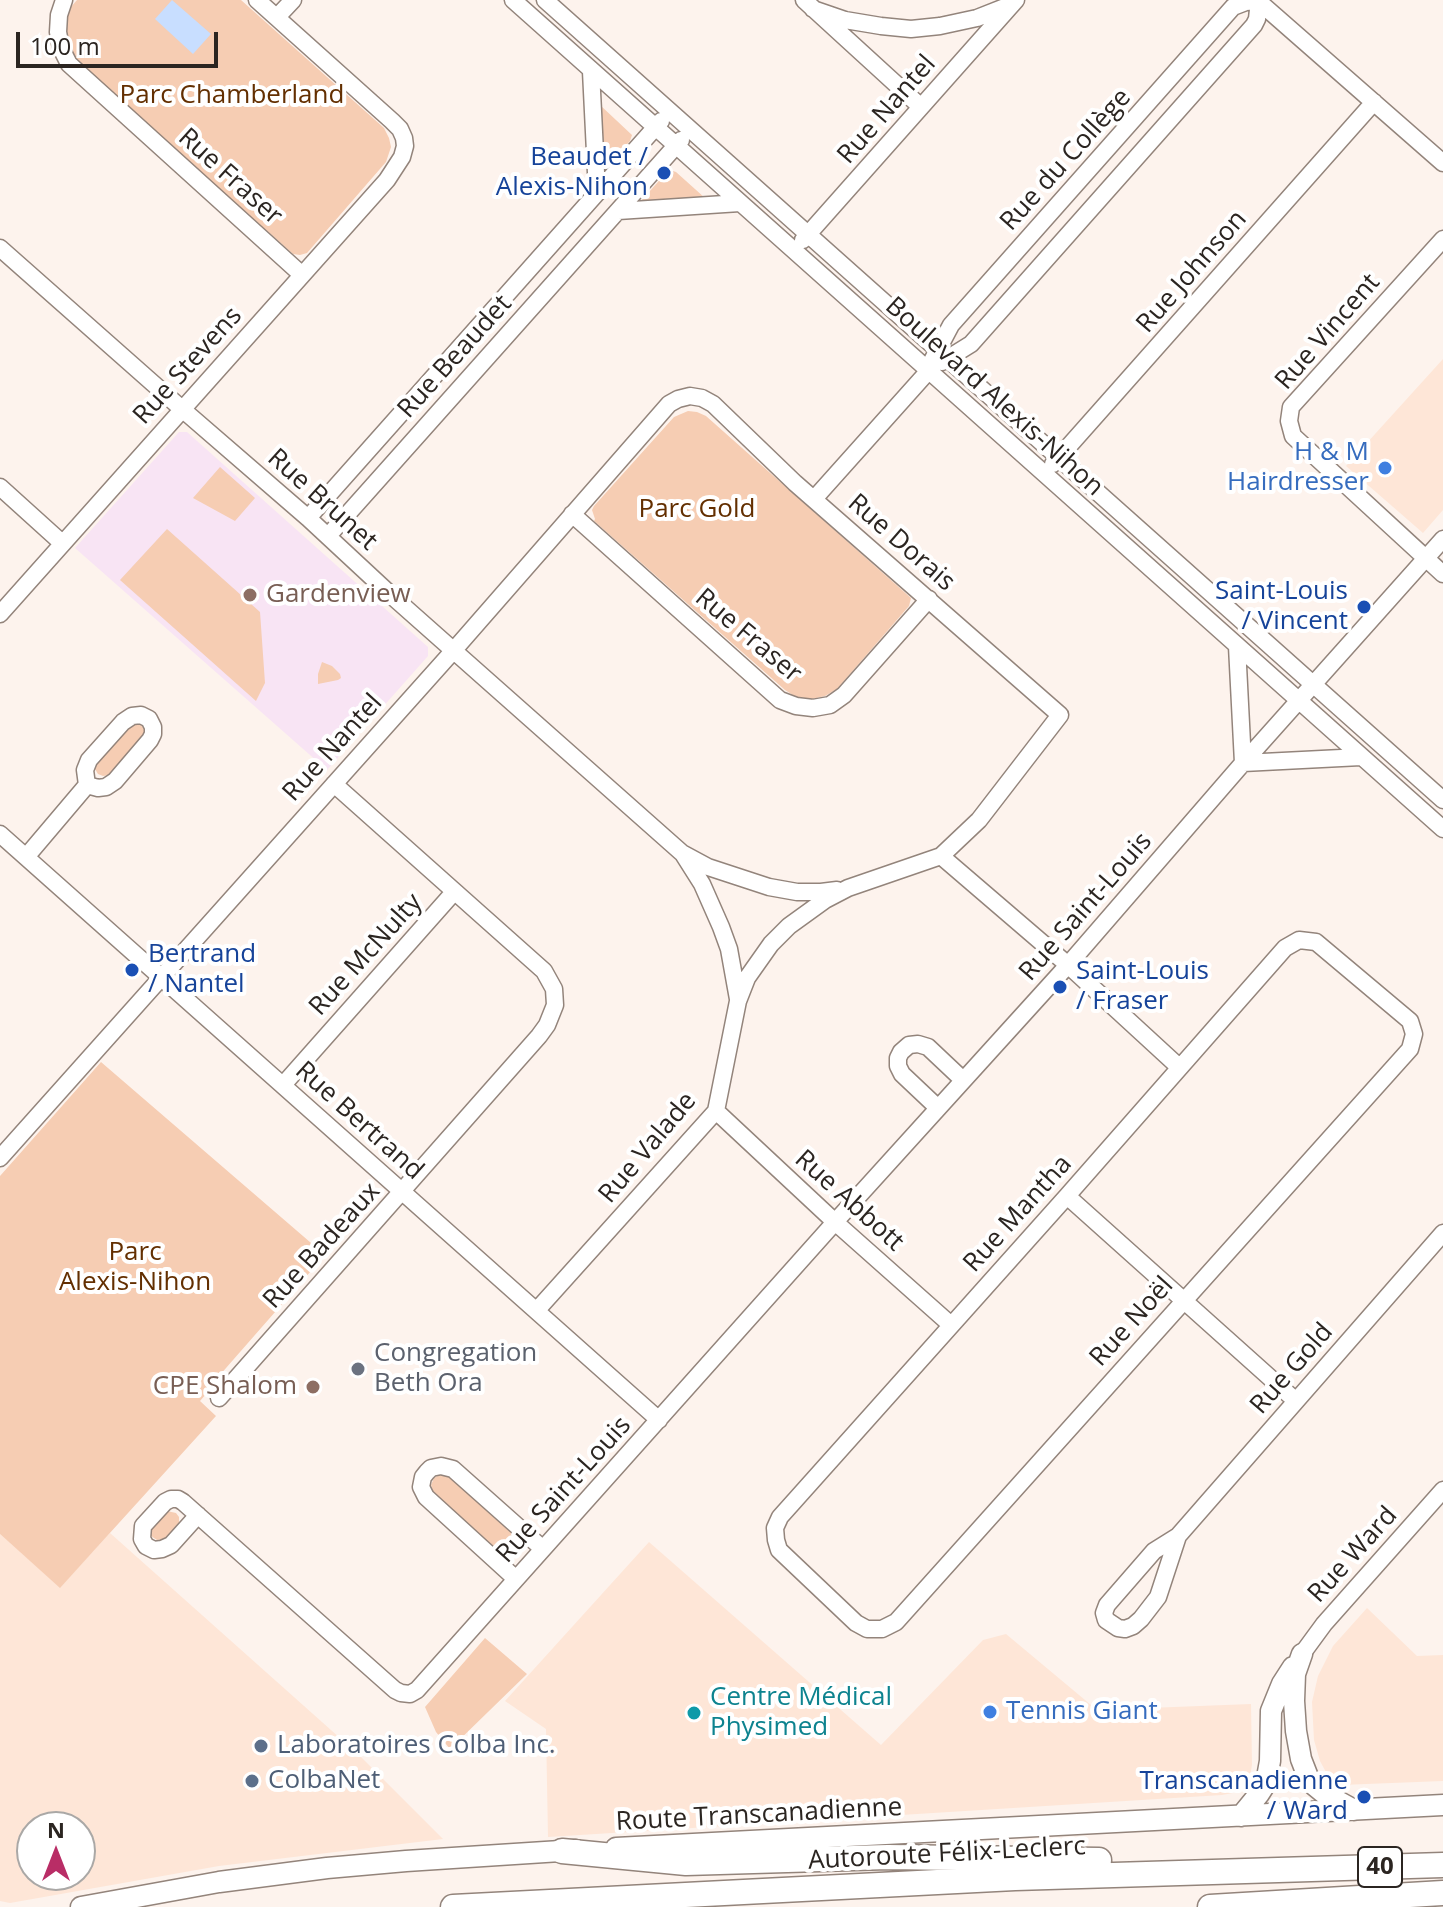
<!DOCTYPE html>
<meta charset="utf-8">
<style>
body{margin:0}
#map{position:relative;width:1443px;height:1907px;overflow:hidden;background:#fdf3ed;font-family:"Open Sans",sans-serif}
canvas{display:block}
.north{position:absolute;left:16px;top:1811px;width:80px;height:80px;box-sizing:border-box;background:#fff;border:2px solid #aaa8a6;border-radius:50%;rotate:0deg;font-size:22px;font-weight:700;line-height:32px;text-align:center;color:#2b2521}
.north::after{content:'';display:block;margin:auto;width:28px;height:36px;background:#b92d66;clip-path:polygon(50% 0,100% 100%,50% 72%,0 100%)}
.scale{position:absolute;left:16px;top:32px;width:202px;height:36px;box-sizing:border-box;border:4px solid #2b2521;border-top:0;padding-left:10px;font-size:24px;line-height:28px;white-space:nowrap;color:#2b2521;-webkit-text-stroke:6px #fff;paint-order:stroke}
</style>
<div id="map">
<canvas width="1443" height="1907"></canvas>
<div class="north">N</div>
<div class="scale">100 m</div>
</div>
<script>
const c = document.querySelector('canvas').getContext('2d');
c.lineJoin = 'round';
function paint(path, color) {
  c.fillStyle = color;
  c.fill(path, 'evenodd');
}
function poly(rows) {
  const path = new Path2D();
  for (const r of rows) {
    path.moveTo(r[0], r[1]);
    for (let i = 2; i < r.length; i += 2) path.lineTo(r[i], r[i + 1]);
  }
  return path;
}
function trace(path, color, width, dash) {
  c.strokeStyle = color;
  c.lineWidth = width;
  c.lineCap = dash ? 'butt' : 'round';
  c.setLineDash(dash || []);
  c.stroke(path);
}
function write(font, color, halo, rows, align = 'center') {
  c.font = font + ' "Open Sans",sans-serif';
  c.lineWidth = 8;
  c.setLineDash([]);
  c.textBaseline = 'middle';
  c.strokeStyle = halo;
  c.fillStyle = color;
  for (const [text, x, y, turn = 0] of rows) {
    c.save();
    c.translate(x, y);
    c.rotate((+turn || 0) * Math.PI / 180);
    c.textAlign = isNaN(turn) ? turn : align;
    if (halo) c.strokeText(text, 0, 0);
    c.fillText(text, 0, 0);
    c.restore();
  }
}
paint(poly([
 [1443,359,1443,510,1423,533,1346,466],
 [110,1533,359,1755,443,1839,219,1866,10,1903,0,1901,0,1534,60,1587],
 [32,1827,80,1827,80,1875,32,1875],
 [649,1542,881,1745,983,1640,1006,1634,1097,1710,1251,1704,1252,1765,1250,1776,1245,1786,1238,1792,1222,1795,548,1837,546,1729,505,1701],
 [1367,1608,1417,1656,1443,1655,1443,1781,1341,1785,1327,1774,1320,1761,1314,1740,1312,1702,1318,1676,1333,1646]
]), '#fee6d7');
paint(poly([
 [179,432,187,432,428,647,428,656,327,770,75,548]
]), '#f8e4f4');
paint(poly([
 [77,0,241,0,384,128,389,138,391,147,386,162,307,253,300,255,293,254,80,64,71,49,67,33,66,20,70,8],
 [600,105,632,135,630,141,604,169],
 [670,170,676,172,705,198,640,202,666,173],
 [688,411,697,412,706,416,911,598,909,606,837,689,825,696,812,699,796,697,785,690,594,521,595,519,592,510,594,506,674,417],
 [220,467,255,498,235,521,193,498],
 [167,529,260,612,265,683,256,701,120,580],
 [322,662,332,666,340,674,341,678,338,680,318,684,318,674],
 [136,723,142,726,145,731,143,736,109,775,103,776,98,774,95,769,96,763,131,724],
 [101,1062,325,1255,212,1384,213,1386,200,1401,216,1416,60,1588,0,1534,0,1176],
 [439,1475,447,1475,453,1479,516,1535,520,1543,516,1553,506,1556,500,1553,434,1494,431,1485,434,1478],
 [167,1511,176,1513,179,1517,179,1523,165,1539,157,1540,151,1536,151,1529],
 [485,1638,527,1674,450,1749,436,1732,425,1707]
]), '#f6cdb3');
paint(poly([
 [172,0,211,34,193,54,155,19]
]), '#c8deff');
const minor = poly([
 [64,0,59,15,58,32,61,48,69,64,301,274],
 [513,0,1443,829],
 [545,0,1443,800],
 [804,0,921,107],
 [1257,0,1443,163],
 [813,9,845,20,881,26,911,29,940,26,977,18,1010,5],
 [277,17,293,0],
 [591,71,597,193],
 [618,211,740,203],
 [1443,239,1291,407,1289,421,1293,436,1443,574],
 [803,240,1016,0],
 [0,248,182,409,308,518,392,596,682,853,708,867,769,887,797,892,821,892,837,890],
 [942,362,971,344,1254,25,1257,19,1259,0],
 [1053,464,1374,102],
 [0,487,62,543],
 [814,499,924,376,951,325,1233,7,1246,2,1258,1],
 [572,514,780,700,796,706,813,708,830,705,844,695,929,599],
 [308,518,661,121],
 [328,536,681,140],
 [0,614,387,180,402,157,405,146,404,138,400,129,392,121,257,0],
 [1237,646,1243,763],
 [1243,763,1361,757],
 [0,834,659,1420],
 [683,854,702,884,721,927,729,949,738,999],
 [941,856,1068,965,1179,1067],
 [26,857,87,785,85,770,89,760,123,722,132,716,141,715,149,719,153,727,153,734,150,740,115,781,106,787,98,788,87,785],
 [1299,940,1316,942,1410,1021,1414,1034,1410,1049,896,1622,882,1629,867,1629,856,1623,779,1550,776,1540,775,1528,780,1517,1067,1196,1285,948,1299,940],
 [283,1085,454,892],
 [938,1108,902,1074,898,1066,898,1058,901,1052,909,1045,918,1044,928,1047,963,1080],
 [716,1111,835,1222,951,1325],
 [0,1158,454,650,669,404,678,399,690,396,702,398,713,404,795,483,1060,715,979,820,941,856,848,888,825,900,789,926,771,944,747,978,738,1001,716,1111,537,1310],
 [1067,1196,1296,1401],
 [219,1398,539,1036,547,1025,555,1005,554,989,544,971,334,784],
 [198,1515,171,1545,162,1549,154,1550,146,1546,142,1539,143,1526,165,1502,171,1499,178,1499,183,1502,395,1690,401,1693,410,1694,417,1690,835,1222,1068,965,1243,763,1443,539],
 [1178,1536,1158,1597,1141,1619,1133,1626,1125,1629,1118,1628,1106,1620,1104,1613,1107,1605,1154,1551,1178,1536,1443,1233],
 [516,1579,426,1497,421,1487,423,1477,427,1472,431,1468,441,1466,453,1469,543,1549],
 [1302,1654,1324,1624,1443,1490]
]);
const major = poly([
 [1302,1654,1295,1674,1294,1701,1296,1731,1301,1759,1308,1777,1314,1785,1325,1794,1354,1810],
 [1241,1816,1259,1794,1266,1783,1270,1761,1271,1711,1282,1684,1293,1667],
 [616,1848,1443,1805],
 [81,1907,219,1882,327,1868,406,1861,576,1850]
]);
const highway = poly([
 [562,1851,686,1863,888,1857,1099,1860],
 [453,1907,1015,1878,1443,1865],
 [1210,1907,1443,1893]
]);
trace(minor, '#93847b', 19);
trace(major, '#93847b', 23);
trace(highway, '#93847b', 27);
trace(minor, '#fff', 16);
trace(major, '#fff', 20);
trace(highway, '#fff', 24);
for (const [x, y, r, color] of [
 [664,173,8,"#1a4fb4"],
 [1385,468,8,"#3f7fe0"],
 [250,595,8,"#8d6e63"],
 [1364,607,8,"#1a4fb4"],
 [132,970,8,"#1a4fb4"],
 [1060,987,8,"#1a4fb4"],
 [358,1369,8,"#6b7280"],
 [313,1387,8,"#8d6e63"],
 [990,1712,8,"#3f7fe0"],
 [694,1713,8,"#0f9aa8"],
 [261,1746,8,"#5c6f8a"],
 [252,1781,8,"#5c6f8a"],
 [1364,1797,8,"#1a4fb4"]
]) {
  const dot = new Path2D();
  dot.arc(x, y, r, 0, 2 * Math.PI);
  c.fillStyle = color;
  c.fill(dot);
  trace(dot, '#fff', 3);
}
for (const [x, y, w] of [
 [1380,1867,44]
]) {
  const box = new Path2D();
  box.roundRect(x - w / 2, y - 20, w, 40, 6);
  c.fillStyle = '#fff';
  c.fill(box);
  trace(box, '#2b2521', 2);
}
write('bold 24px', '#2b2521', null, [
 ["40",1380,1867]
]);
write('26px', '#632f01', '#fff', [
 ["Parc Chamberland",232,96],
 ["Parc Gold",697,510],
 ["Parc",135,1253],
 ["Alexis-Nihon",135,1283]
]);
write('26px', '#2b2521', '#fff', [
 ["Rue Nantel",887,110,-49],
 ["Rue du Collège",1066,160,-48],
 ["Rue Fraser",230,177,42],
 ["Rue Johnson",1192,272,-49],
 ["Rue Vincent",1328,332,-49],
 ["Rue Beaudet",455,357,-48],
 ["Rue Stevens",188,366,-48],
 ["Boulevard Alexis-Nihon",994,397,42],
 ["Rue Brunet",322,500,42],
 ["Rue Dorais",901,543,41],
 ["Rue Fraser",748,636,40],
 ["Rue Nantel",333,748,-48],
 ["Rue Saint-Louis",1086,907,-49],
 ["Rue McNulty",366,955,-48],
 ["Rue Bertrand",359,1121,42],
 ["Rue Valade",648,1148,-50],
 ["Rue Abbott",849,1201,42],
 ["Rue Mantha",1018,1214,-48],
 ["Rue Badeaux",322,1246,-48],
 ["Rue Noël",1132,1322,-48],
 ["Rue Gold",1292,1369,-49],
 ["Rue Saint-Louis",564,1490,-48],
 ["Rue Ward",1353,1555,-48],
 ["Route Transcanadienne",759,1815,-3],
 ["Autoroute Félix-Leclerc",947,1854,-3]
]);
write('26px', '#164399', '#fff', [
 ["Beaudet /",648,158],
 ["Alexis-Nihon",648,188],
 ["Saint-Louis",1348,592],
 ["/ Vincent",1348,622],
 ["Bertrand",148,955,"left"],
 ["/ Nantel",148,985,"left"],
 ["Saint-Louis",1076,972,"left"],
 ["/ Fraser",1076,1002,"left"],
 ["Transcanadienne",1348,1782],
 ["/ Ward",1348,1812]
], 'right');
write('26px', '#366cbe', '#fff', [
 ["H & M",1369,453],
 ["Hairdresser",1369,483],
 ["Tennis Giant",1006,1712,"left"]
], 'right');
write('26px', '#785e54', '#fff', [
 ["Gardenview",266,595],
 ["CPE Shalom",297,1387,"right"]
], 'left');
write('26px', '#5b616d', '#fff', [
 ["Congregation",374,1354],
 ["Beth Ora",374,1384]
], 'left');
write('26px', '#0d838f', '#fff', [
 ["Centre Médical",710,1698],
 ["Physimed",710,1728]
], 'left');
write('26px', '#4e5e75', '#fff', [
 ["Laboratoires Colba Inc.",277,1746],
 ["ColbaNet",268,1781]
], 'left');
</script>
